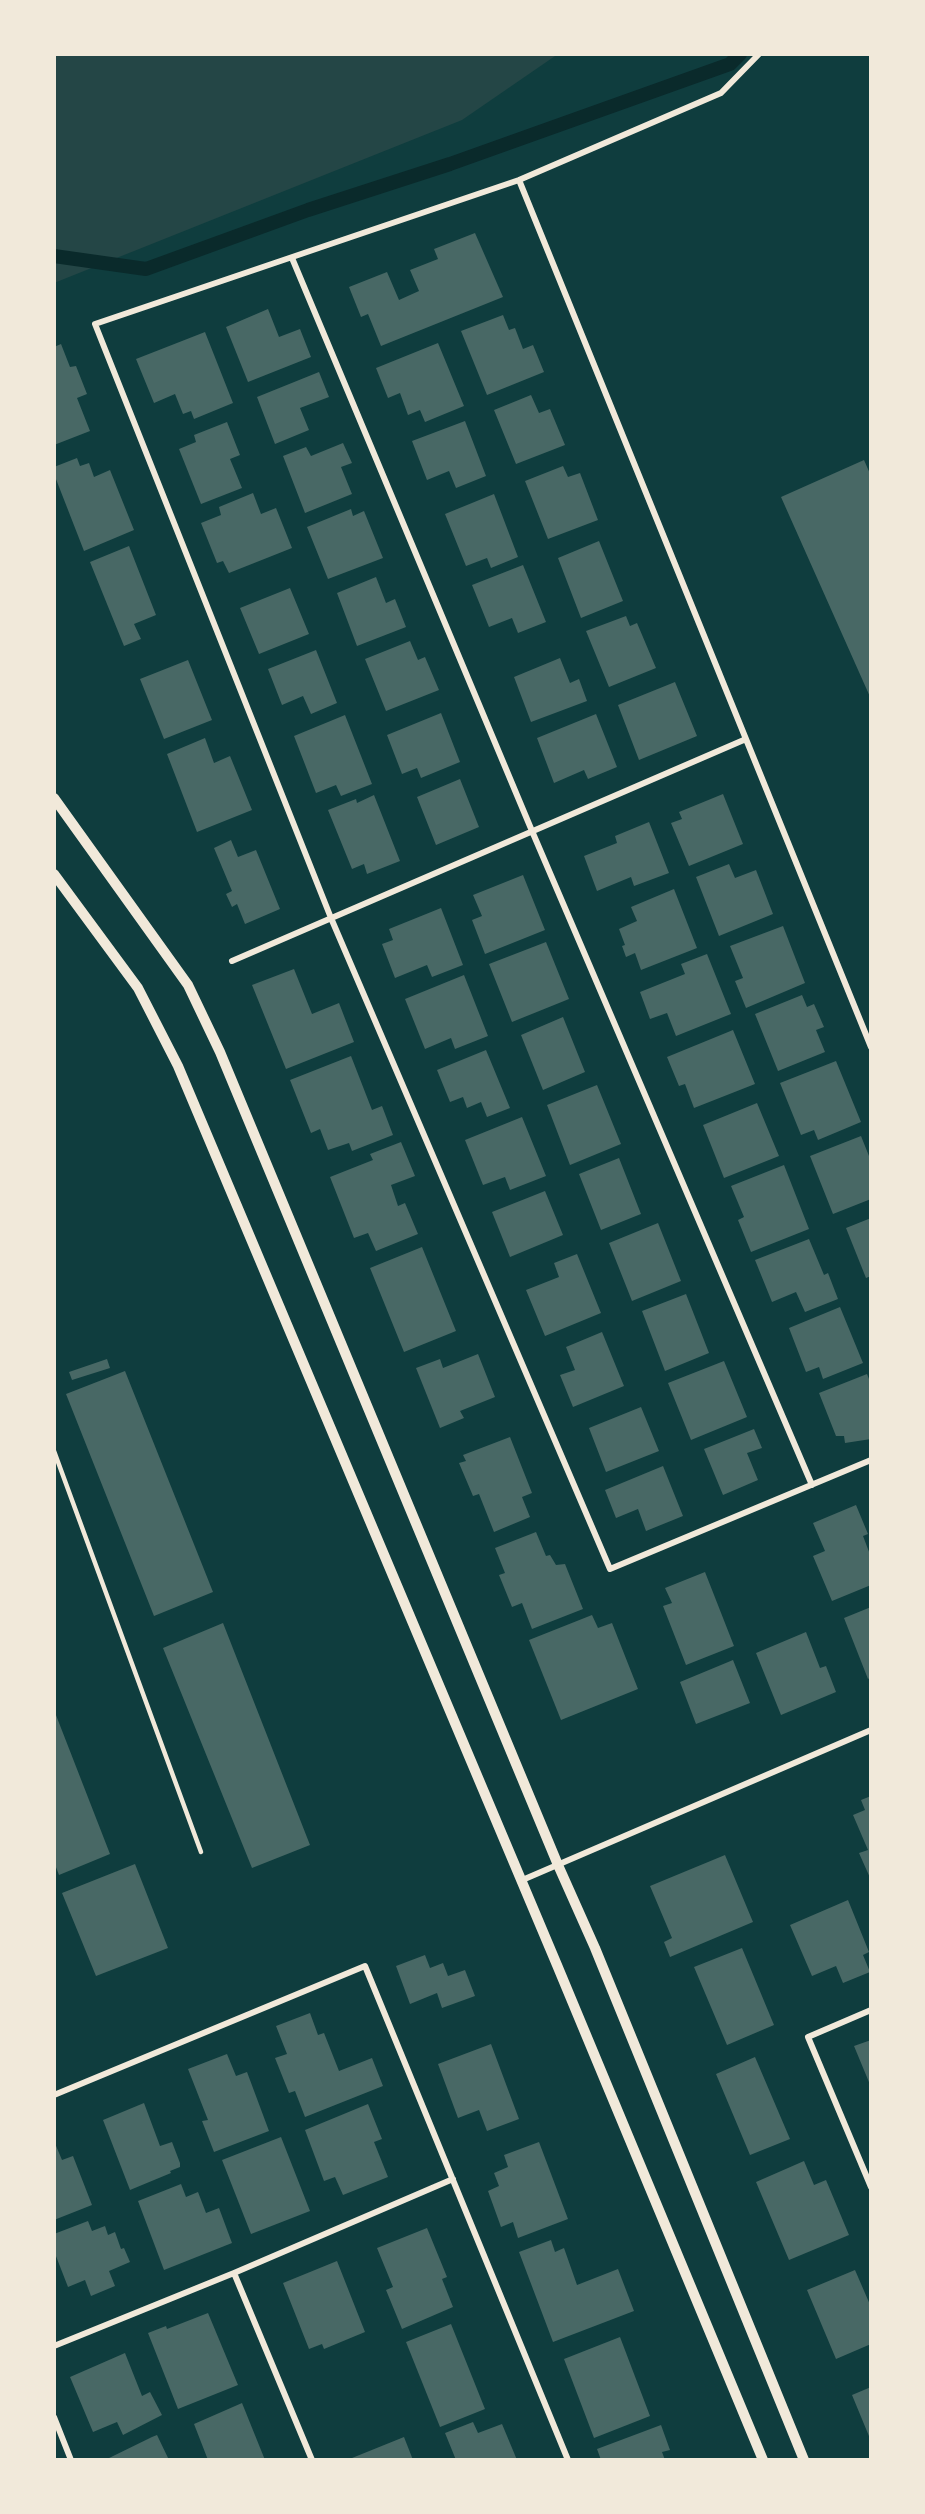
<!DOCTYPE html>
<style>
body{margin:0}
#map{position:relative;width:925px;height:2514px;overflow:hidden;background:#0f3d3e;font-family:Georgia,serif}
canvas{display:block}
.frame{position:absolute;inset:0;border:56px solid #f1e9da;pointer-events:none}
</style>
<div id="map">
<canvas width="925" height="2514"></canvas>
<div class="frame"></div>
</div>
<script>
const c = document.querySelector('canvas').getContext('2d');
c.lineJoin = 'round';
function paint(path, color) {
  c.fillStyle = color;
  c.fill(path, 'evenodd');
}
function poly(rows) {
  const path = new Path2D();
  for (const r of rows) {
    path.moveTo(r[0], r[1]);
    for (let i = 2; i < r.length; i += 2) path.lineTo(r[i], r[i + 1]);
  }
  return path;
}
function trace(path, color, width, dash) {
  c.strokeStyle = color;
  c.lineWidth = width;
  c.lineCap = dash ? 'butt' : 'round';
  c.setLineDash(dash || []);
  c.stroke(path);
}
paint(poly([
 [54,54,558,54,462,120,54,283]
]), '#244646');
trace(poly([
 [54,256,146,269,308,210,450,164,730,64,740,54]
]), '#0a2a2b', 14);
paint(poly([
 [475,233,503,297,381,346,368,314,361,317,349,287,387,272,399,300,419,291,410,270,438,259,434,249],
 [268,309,279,337,300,329,311,357,248,382,226,327],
 [503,315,509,330,515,328,523,349,533,345,544,372,487,395,461,331],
 [205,332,233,403,194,419,191,411,183,414,175,394,154,403,136,359],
 [438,343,464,406,425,422,420,410,408,415,400,393,388,398,376,368],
 [61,344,70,367,76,366,87,394,77,398,90,431,54,445,54,347],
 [319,372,329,397,300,408,309,430,275,444,257,397],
 [531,395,539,413,550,409,565,445,516,464,494,410],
 [465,421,486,476,456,488,449,471,427,480,412,441],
 [227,422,240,455,230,459,242,488,201,504,179,449,196,442,194,435],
 [343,443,352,463,341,467,352,494,305,513,283,456,306,447,311,456],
 [77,458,80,466,89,463,94,477,110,470,134,530,84,551,54,474,54,467],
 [864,460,871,476,871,699,781,497],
 [563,466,568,477,580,473,598,520,548,539,525,481],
 [253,493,261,514,276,508,292,548,229,573,223,561,217,563,201,523,221,515,219,507],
 [494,494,518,557,491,568,487,558,466,566,445,514],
 [351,509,353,516,364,511,383,558,328,579,307,527],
 [599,541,623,601,581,618,558,558],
 [129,546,156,615,134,624,141,639,124,646,90,562],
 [523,565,546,622,518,633,512,618,489,627,472,585],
 [376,577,386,603,395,599,406,627,357,646,337,593],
 [290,588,309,634,259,654,240,608],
 [626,616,630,626,637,623,656,668,609,687,586,631],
 [410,641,418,660,425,657,439,690,386,711,365,659],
 [316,650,337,703,311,714,303,696,282,705,268,669],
 [560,658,570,683,579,679,587,701,531,722,514,677],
 [188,660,212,720,164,739,140,679],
 [675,682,697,736,639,760,618,705],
 [441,713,460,762,421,778,417,768,402,774,387,735],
 [596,714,617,767,588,779,584,770,554,783,537,738],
 [345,715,372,784,341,796,336,785,316,793,294,736],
 [205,738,214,763,230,756,252,810,197,832,167,754],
 [460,779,479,827,436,845,417,797],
 [723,794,743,844,689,866,671,823,682,819,679,812],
 [374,795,400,861,367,874,364,864,352,869,328,810,356,799,357,803],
 [649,822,669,873,634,886,631,877,597,891,584,856,617,843,615,836],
 [231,840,238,857,256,850,280,909,245,924,237,904,232,907,226,894,232,891,214,848],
 [729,864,735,878,756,870,773,914,719,936,696,877],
 [523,875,545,930,485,954,472,920,482,916,473,895],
 [674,889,697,948,641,970,635,953,626,957,622,946,625,945,619,929,637,921,631,907],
 [441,908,463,965,432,977,427,965,395,978,382,944,393,940,389,929],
 [783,926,805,983,746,1008,735,981,743,978,730,946],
 [546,942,569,999,512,1022,489,964],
 [707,954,731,1014,676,1036,667,1013,650,1019,640,992,685,974,681,964],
 [294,969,312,1014,339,1003,354,1042,286,1069,252,985],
 [464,975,488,1036,455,1049,451,1038,425,1049,405,999],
 [802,995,807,1007,814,1004,824,1027,816,1030,825,1052,778,1071,755,1014],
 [563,1017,585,1072,543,1090,521,1035],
 [733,1030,755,1084,694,1108,685,1084,679,1086,667,1057],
 [486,1050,510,1108,487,1117,481,1102,467,1108,463,1097,450,1102,437,1070],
 [351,1056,372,1110,382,1106,393,1135,352,1151,349,1143,328,1150,320,1129,311,1133,290,1080],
 [836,1061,861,1122,818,1140,814,1130,801,1135,780,1083],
 [597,1085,621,1144,570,1165,547,1105],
 [757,1103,779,1156,724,1178,703,1125],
 [522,1117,546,1176,510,1190,505,1177,483,1185,465,1140],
 [861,1136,869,1156,871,1155,871,1199,833,1214,810,1156],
 [401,1142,415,1176,391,1185,398,1206,405,1203,418,1234,376,1251,368,1233,354,1238,330,1177,373,1160,370,1154],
 [619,1158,641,1214,601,1230,579,1174],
 [784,1165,809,1229,751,1252,738,1220,744,1217,731,1186],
 [545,1191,563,1235,510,1257,492,1212],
 [871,1218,871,1276,866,1278,846,1228],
 [658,1223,681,1281,632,1301,609,1243],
 [809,1239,824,1275,828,1273,838,1299,805,1312,796,1292,772,1302,755,1260],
 [422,1247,456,1331,404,1352,370,1268],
 [577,1254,601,1313,545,1336,526,1290,559,1277,554,1263],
 [686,1294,709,1353,665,1371,642,1311],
 [840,1307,863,1363,823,1379,819,1367,806,1372,789,1328],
 [602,1332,624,1386,573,1407,560,1375,575,1370,566,1347],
 [478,1354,495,1397,460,1411,464,1418,440,1428,416,1368,440,1359,443,1368],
 [107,1359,110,1368,72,1380,69,1372],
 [724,1361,747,1417,691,1440,668,1383],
 [125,1371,213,1592,154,1616,66,1394],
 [867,1374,871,1384,871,1439,845,1443,844,1436,836,1436,819,1393],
 [641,1407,659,1451,606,1472,589,1428],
 [754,1429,762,1448,747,1453,758,1480,723,1495,704,1449],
 [510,1437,532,1493,522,1497,530,1517,494,1532,479,1494,473,1496,459,1463,466,1461,463,1455],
 [663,1466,683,1516,646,1531,638,1509,616,1518,605,1490],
 [856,1505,868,1534,863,1536,871,1557,871,1585,832,1601,813,1556,825,1551,813,1523],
 [536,1532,546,1556,550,1555,556,1565,565,1564,583,1609,532,1629,522,1603,512,1607,499,1575,505,1573,495,1548],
 [705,1572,734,1646,686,1665,663,1606,672,1603,665,1588],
 [871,1607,871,1677,868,1679,844,1618],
 [592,1615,598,1628,612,1623,638,1689,561,1720,529,1640],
 [223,1623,310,1845,252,1868,163,1648],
 [806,1632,820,1668,826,1666,836,1692,781,1715,756,1653],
 [733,1660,750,1703,696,1724,680,1682],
 [54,1710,110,1854,59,1875,54,1862],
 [871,1796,871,1880,859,1853,868,1850,853,1815,865,1810,861,1800],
 [725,1855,753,1922,670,1957,664,1942,672,1938,650,1886],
 [135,1864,168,1948,96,1976,62,1893],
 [848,1900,869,1952,863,1955,870,1972,843,1983,836,1966,812,1976,790,1925],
 [742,1948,774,2025,727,2045,694,1967],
 [425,1955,430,1968,443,1963,448,1976,465,1970,475,1996,442,2008,437,1993,410,2004,396,1966],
 [310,2013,318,2035,324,2033,339,2071,372,2058,383,2086,305,2117,295,2091,289,2093,275,2058,287,2054,276,2026],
 [871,2040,871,2087,854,2046],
 [491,2044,519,2119,487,2131,479,2110,458,2118,438,2064],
 [227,2054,236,2076,247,2072,269,2131,214,2152,202,2121,208,2120,188,2069],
 [755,2057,790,2139,750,2155,716,2074],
 [144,2103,160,2146,172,2142,180,2163,180,2167,170,2171,171,2173,130,2190,103,2120],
 [368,2104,382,2139,374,2142,388,2177,343,2195,335,2177,324,2181,305,2130],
 [281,2137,310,2211,251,2234,222,2160],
 [54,2141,62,2160,73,2156,92,2205,54,2220],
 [539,2142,568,2219,518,2238,513,2222,501,2227,488,2191,499,2186,494,2173,508,2167,504,2155],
 [804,2161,814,2185,826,2180,849,2235,789,2260,756,2182],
 [181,2184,186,2197,198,2192,206,2213,219,2208,232,2243,164,2270,138,2201],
 [88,2221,92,2231,105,2226,108,2235,115,2232,121,2249,124,2248,130,2262,109,2271,115,2286,91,2296,85,2280,68,2287,54,2251,54,2234],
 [427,2228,447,2277,442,2279,453,2307,402,2329,386,2290,393,2287,377,2248],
 [551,2240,555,2252,564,2248,577,2285,618,2269,634,2311,553,2342,519,2252],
 [337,2261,365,2332,324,2349,322,2344,309,2349,283,2283],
 [855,2270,871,2307,871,2344,836,2359,807,2290],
 [208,2313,238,2385,178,2409,148,2333,166,2326,167,2329],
 [451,2324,485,2409,440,2427,406,2342],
 [620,2337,650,2416,594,2438,564,2359],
 [125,2353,142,2396,150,2392,162,2415,123,2435,117,2422,93,2432,70,2377],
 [871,2387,871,2441,852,2395],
 [242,2403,265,2460,208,2460,194,2424],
 [473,2422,478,2433,502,2424,517,2460,456,2460,445,2433],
 [661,2425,670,2450,662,2452,665,2460,601,2460,597,2449],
 [157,2435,169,2460,105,2460,152,2437],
 [404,2437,413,2460,353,2460,352,2458]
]), '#486865');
trace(poly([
 [54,1451,201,1852]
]), '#f1e9da', 4.5);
trace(poly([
 [759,54,721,93,519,180,95,324,331,918,610,1569,871,1460],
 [519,180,871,1047],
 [292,258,532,831,812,1485],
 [232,961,746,739],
 [520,1881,871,1730],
 [871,2010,808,2037,871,2187],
 [54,2095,365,1966,568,2460],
 [234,2273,312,2460],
 [54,2346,234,2273,453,2179],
 [54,2417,71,2460]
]), '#f1e9da', 6);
trace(poly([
 [54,798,188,985,220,1052,558,1865,595,1948,804,2460],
 [54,874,138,988,178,1066,557,1965,763,2460]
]), '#f1e9da', 10);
</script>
